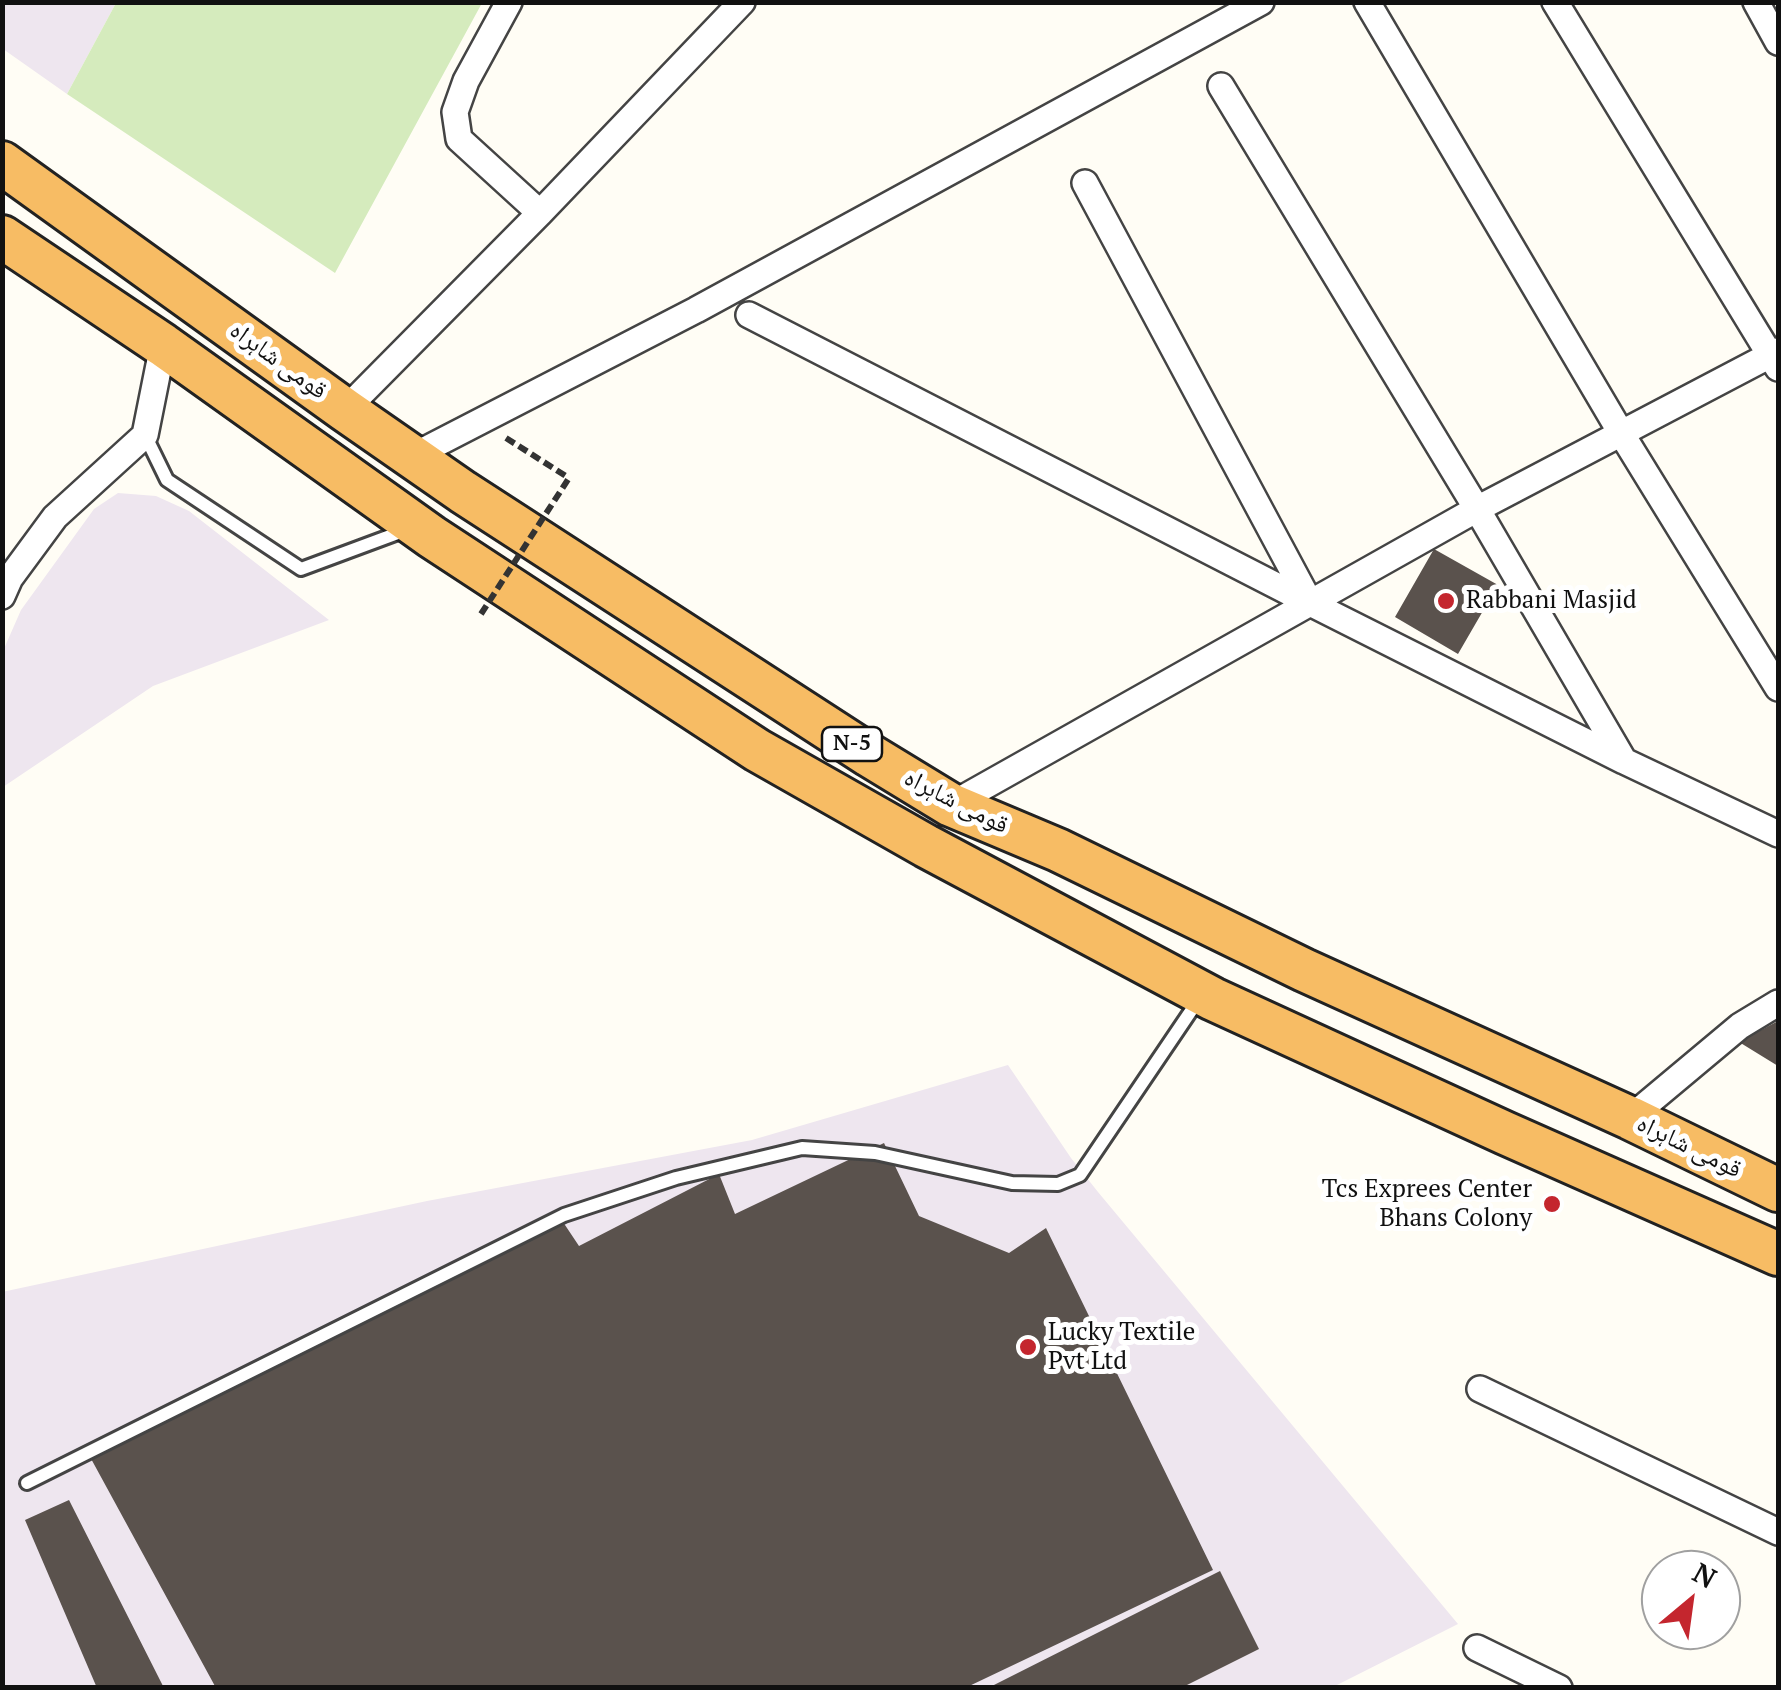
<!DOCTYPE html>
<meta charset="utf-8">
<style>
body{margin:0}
#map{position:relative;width:1781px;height:1690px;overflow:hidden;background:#fffdf5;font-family:"PT Serif",serif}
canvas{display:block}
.frame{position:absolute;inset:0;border:5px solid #111;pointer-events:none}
.north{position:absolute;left:1641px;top:1550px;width:100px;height:100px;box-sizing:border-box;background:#fff;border:2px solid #a0a0a0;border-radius:50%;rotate:29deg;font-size:28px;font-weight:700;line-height:40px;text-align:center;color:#111}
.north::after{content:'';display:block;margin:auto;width:35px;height:45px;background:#c4262e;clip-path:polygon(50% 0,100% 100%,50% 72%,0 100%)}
</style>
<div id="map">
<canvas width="1781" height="1690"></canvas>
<div class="frame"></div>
<div class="north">N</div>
</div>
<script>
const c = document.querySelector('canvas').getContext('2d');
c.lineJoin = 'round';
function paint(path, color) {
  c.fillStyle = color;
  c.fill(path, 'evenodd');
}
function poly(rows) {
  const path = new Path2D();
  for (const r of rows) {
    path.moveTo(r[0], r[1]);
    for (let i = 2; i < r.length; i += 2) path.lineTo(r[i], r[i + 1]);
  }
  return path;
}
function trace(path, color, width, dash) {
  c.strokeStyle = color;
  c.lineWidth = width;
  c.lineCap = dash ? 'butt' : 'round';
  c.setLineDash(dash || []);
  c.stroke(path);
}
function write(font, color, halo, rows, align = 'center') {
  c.font = font + ' "PT Serif","Noto Naskh Arabic",serif';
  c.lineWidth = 10;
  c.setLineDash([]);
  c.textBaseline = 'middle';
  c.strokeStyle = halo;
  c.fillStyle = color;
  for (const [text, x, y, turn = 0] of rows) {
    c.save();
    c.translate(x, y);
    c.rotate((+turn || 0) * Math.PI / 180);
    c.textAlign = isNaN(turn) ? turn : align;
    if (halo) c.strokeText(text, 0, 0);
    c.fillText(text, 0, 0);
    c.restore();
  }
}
paint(poly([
 [3,3,116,3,67,94,3,49],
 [118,493,156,496,189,511,329,620,153,686,3,787,3,651,21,610,94,509],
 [1008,1065,1071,1158,1098,1192,1458,1624,1331,1688,3,1687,2,1292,427,1201,752,1140]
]), '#eee6ef');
paint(poly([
 [116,3,116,2,482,3,335,273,67,94]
]), '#d5ebbd');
paint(poly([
 [1434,549,1498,585,1458,654,1395,617],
 [1778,1021,1778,1066,1739,1042],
 [884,1143,919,1216,1009,1253,1046,1228,1213,1570,965,1688,216,1688,89,1455,559,1216,579,1246,719,1174,735,1214],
 [69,1500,164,1688,97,1688,25,1520],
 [1220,1571,1259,1649,1181,1688,988,1688]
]), '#5a524d');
const service = poly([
 [145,435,167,480,301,569,406,530],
 [27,1483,564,1215,676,1178,802,1148,875,1153,1012,1183,1058,1184,1080,1175,1199,999]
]);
const minor = poly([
 [509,2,466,81,455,112,459,139,540,213],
 [1367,2,1621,433,1778,688],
 [1555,2,1778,368],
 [1756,2,1778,42],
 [1221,86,1477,509,1624,761],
 [1085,183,1310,603],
 [749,315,1310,603,1624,761,1778,834],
 [345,410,540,213,742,2],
 [413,456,696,310,1261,2],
 [2,596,10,578,55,517,145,435,163,345],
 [951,805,1477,509,1778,351],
 [1630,1118,1740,1026,1778,1003],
 [1480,1389,1778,1532],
 [1477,1648,1559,1688]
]);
const trunk = poly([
 [2,163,345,410,463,492,869,755,951,805,1058,850,1304,970,1630,1118,1778,1190],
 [2,237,163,345,432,537,757,750,926,846,1213,999,1505,1133,1778,1254]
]);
trace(service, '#444', 18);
trace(minor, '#444', 30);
trace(trunk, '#222', 48);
trace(poly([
 [506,438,569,478]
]), '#333', 6, [10, 5]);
trace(service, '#fff', 12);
trace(minor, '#fff', 25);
trace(trunk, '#f7bc64', 42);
trace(poly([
 [481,614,569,478]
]), '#333', 6, [10, 5]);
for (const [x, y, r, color] of [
 [1446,601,10,"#c4262e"],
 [1552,1204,10,"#c4262e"],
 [1028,1347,10,"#c4262e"]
]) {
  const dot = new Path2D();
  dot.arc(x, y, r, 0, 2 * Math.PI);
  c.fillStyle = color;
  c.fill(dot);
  trace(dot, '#fff', 4);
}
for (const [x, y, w] of [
 [852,744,60]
]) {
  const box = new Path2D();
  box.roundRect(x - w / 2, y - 17, w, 34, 8);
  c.fillStyle = '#fff';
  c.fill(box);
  trace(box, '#111', 2.5);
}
write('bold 22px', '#111', null, [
 ["N-5",852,744]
]);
write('25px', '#111', '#fff', [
 ["قومی شاہراہ",278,361,36],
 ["قومی شاہراہ",956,802,27],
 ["قومی شاہراہ",1689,1147,26]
]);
write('25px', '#111', '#fff', [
 ["Rabbani Masjid",1466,601],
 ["Tcs Exprees Center",1532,1190,"right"],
 ["Bhans Colony",1532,1219,"right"],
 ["Lucky Textile",1048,1333],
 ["Pvt Ltd",1048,1362]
], 'left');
</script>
